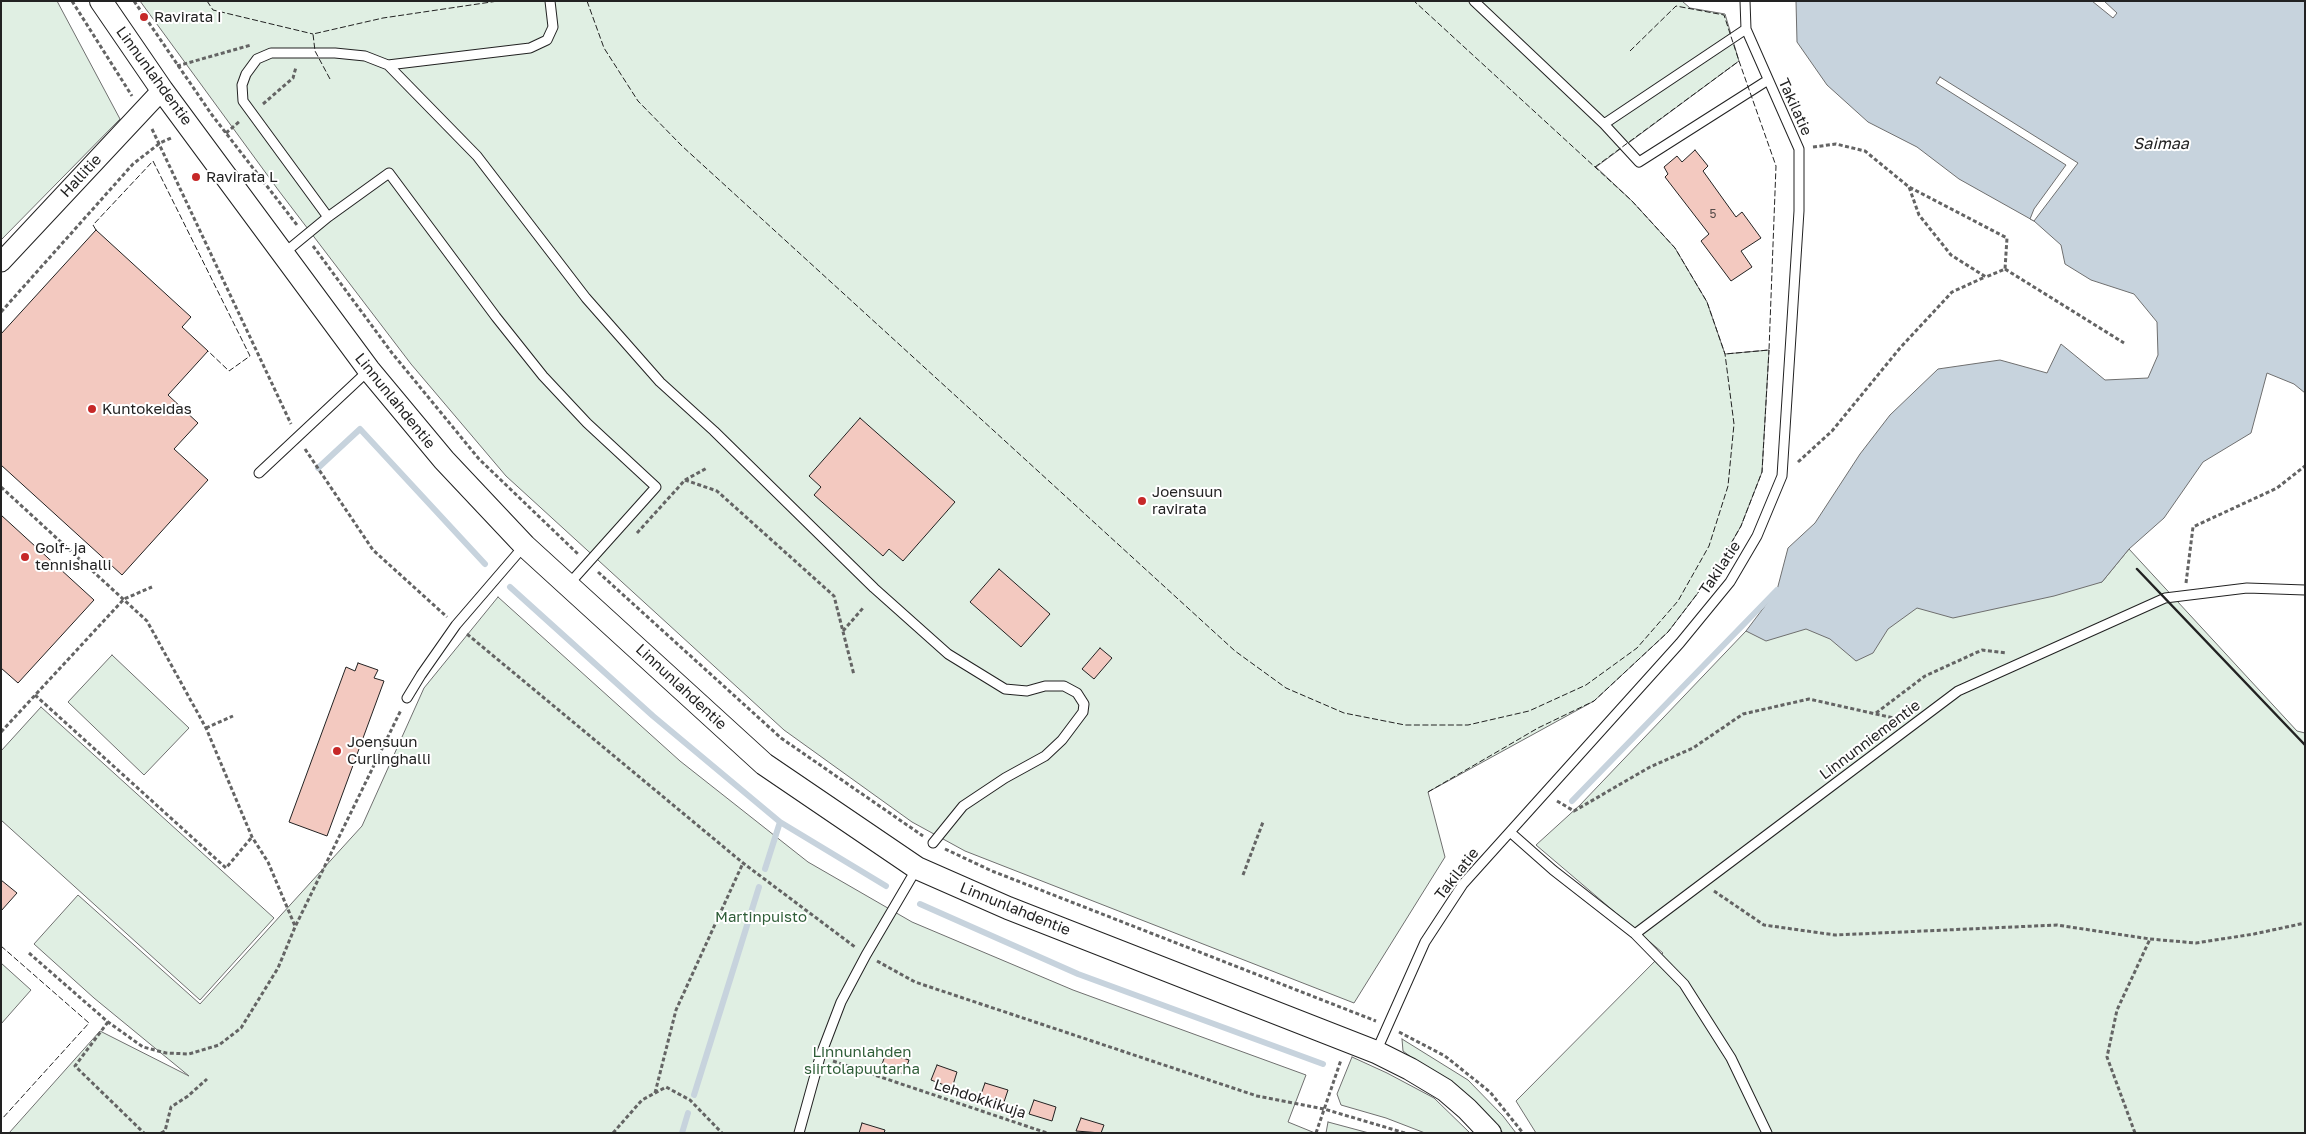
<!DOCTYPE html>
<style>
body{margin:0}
#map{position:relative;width:2306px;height:1134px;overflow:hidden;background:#fff;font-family:"Golos Text",sans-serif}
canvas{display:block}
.frame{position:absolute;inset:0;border:2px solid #222;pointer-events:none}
</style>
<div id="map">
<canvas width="2306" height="1134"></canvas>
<div class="frame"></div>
</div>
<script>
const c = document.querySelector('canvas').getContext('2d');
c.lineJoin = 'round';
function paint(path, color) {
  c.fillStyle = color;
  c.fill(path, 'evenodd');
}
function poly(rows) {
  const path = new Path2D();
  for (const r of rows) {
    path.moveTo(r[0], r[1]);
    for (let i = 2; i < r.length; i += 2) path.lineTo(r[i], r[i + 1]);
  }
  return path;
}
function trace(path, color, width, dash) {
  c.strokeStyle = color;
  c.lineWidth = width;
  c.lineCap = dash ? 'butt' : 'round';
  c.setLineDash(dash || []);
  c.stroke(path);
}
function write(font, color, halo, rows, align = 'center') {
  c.font = font + ' "Golos Text",sans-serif';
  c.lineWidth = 4;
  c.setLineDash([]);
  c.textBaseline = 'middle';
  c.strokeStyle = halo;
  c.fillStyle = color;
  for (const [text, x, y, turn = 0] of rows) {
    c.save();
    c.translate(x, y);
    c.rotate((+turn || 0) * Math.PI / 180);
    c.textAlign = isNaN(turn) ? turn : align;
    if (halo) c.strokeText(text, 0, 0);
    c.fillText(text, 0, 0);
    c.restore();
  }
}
const green = poly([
 [1,1,57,1,120,119,1,240,1,1],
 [140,1,1682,1,1690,8,1725,14,1739,61,1596,167,1632,201,1675,248,1707,302,1725,354,1769,350,1762,472,1741,526,1717,568,1668,632,1594,701,1428,792,1445,857,1354,1003,965,851,912,822,784,730,506,476,411,364,279,191,140,1],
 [2129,549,2297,731,2305,733,2305,1133,1536,1133,1516,1101,1663,953,1536,845,1580,805,1746,631,1787,618,1854,612,2102,582,2129,549],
 [498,597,680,761,808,862,912,922,1073,990,1306,1075,1288,1122,1315,1133,9,1133,100,1031,189,1076,94,998,34,944,78,895,200,1004,362,826,424,688,498,597],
 [112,655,189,728,144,775,68,702,112,655],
 [41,707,274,918,200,1000,1,820,1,751,41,707],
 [1,963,31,990,1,1024,1,963],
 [1402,1039,1468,1080,1503,1116,1516,1133,1503,1133,1490,1117,1403,1051,1402,1039],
 [1352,1057,1387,1073,1434,1098,1470,1133,1425,1133,1386,1118,1341,1105,1337,1094,1352,1057],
 [1328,1122,1369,1133,1326,1133,1328,1122]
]);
paint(green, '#e0efe3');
trace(green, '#6f6f6f', 1);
const water = poly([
 [1796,1,2305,1,2305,393,2294,384,2267,373,2251,433,2203,462,2164,518,2129,549,2102,582,2054,596,1953,618,1917,608,1888,629,1873,653,1856,661,1830,639,1806,629,1766,641,1746,631,1777,590,1788,548,1815,523,1860,454,1890,415,1938,369,2000,360,2047,373,2061,344,2105,380,2148,378,2158,355,2157,322,2134,294,2091,280,2065,264,2061,245,2034,221,1959,179,1917,147,1868,122,1827,85,1797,42,1796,1]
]);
paint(water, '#c7d3dd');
trace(water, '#6f6f6f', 1);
const pier = poly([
 [2092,1,2104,1,2117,13,2113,18,2092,1],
 [1940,77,2078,163,2034,221,2030,219,2034,209,2066,165,1936,83,1940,77]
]);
paint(pier, '#fff');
trace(pier, '#6f6f6f', 1);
trace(poly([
 [318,468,360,429,485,564],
 [510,587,653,716,780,822],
 [1572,801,1777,590],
 [765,869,780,822,886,886],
 [920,904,1078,974,1323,1064],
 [694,1095,759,887],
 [682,1133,688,1113]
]), '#c7d3dd', 6);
const building = poly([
 [1695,150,1708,166,1703,171,1736,217,1742,212,1761,238,1741,251,1752,267,1731,281,1701,241,1709,234,1665,177,1668,174,1664,167,1677,156,1682,162,1695,150],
 [96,230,191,317,182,327,208,351,168,395,198,423,174,449,208,480,122,575,1,465,1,334,96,230],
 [860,418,955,502,903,561,889,549,883,556,814,495,821,487,809,476,860,418],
 [1,515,94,600,18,683,1,668,1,515],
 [999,569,1050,614,1021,647,970,602,999,569],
 [1100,648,1112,658,1094,679,1082,669,1100,648],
 [358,663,378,670,374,678,384,681,327,836,289,822,346,667,355,671,358,663],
 [1,880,17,893,1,911,1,880],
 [886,1053,909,1060,904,1074,881,1067,886,1053],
 [937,1065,957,1072,952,1088,931,1080,937,1065],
 [985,1083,1008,1090,1003,1105,980,1097,985,1083],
 [1034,1100,1056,1107,1052,1121,1029,1114,1034,1100],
 [1081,1118,1104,1125,1101,1133,1076,1131,1081,1118],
 [862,1123,885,1130,884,1133,859,1133,862,1123]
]);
paint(building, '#f3c9c0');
trace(building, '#222', 1);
const service = poly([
 [1474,1,1604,124],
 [1746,29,1604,124,1639,162,1768,80],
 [388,65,530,48,547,40,553,27,550,1],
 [328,217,389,173,496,317,543,376,587,423,656,487,569,584],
 [283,254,328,217,243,101,242,85,246,74,257,59,271,53,335,53,365,56,388,65,477,156,586,298,660,382,714,431,874,588,948,654,1005,689,1027,691,1045,686,1064,686,1077,693,1084,704,1083,712,1062,740,1045,756,1005,778,963,806,933,843],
 [259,473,369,370],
 [407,698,421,675,456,625,524,546],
 [1510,832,1553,870,1635,934,1684,984,1731,1058,1767,1133],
 [1635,934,1958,691,2165,598,2247,588,2305,590],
 [1376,1052,1425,942,1463,884,1680,643,1730,582,1757,536,1782,476,1799,211,1799,149,1746,29,1745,1],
 [799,1133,820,1057,841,1002,866,955,917,868]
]);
const minor = poly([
 [1,262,162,90]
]);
const tertiary = poly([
 [101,1,162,90,369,370,444,460,525,546,764,764,917,868,1008,908,1376,1052,1410,1069,1445,1090,1467,1109,1490,1133]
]);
trace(service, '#222', 11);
trace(minor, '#222', 21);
trace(tertiary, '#222', 24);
trace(poly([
 [72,1,132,96],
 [134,1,212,115,297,225],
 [177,66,251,45],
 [263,104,293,78,296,67],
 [152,129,291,424],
 [226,133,240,121],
 [1813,147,1836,144,1865,151,1909,187,2007,238,2005,269,1986,277,1951,255,1919,215,1909,187],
 [313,246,392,353,479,459,579,555],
 [2005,269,2124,343],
 [1,312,133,164,160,143,171,138],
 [305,449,373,550,447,617],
 [1798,462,1832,431,1900,348,1952,292,1985,277],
 [685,480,717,491,834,596,854,675],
 [1,487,147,621,206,728,252,837,268,862,295,926],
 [637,533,685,480,707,468],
 [598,572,781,738,923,836],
 [2186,583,2193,527,2277,488,2305,466],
 [843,631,863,608],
 [467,634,743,863,855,947],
 [35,695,226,868,252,837],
 [1876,713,1925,676,1982,650,2006,653],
 [206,728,233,716],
 [1,732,124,599,152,587],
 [1557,801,1574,811,1650,767,1693,748,1743,714,1809,699,1898,719],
 [945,849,992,871,1376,1021],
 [1243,875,1263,822],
 [1714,891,1764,925,1835,935,2057,925,2150,939,2196,943,2254,934,2305,923],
 [29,953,108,1022,143,1047,166,1053,189,1054,219,1045,241,1028,278,968,295,927,401,710],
 [877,961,915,982,1257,1096,1324,1109,1405,1133],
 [108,1022,75,1066,144,1133],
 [1399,1032,1445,1056,1490,1092,1523,1133],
 [833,1061,1047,1133],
 [655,1093,676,1010,743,863],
 [161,1133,165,1131,171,1107,188,1096,207,1079],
 [613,1133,642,1100,666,1087,690,1100,722,1133],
 [1316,1133,1341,1060],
 [2135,1133,2107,1057,2117,1010,2150,939]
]), '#646464', 3, [4, 2.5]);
trace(service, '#fff', 9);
trace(minor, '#fff', 19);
trace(tertiary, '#fff', 22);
trace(poly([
 [207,1,213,10,313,34],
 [587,1,604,48,638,101,682,146,1235,651,1286,688,1344,713,1405,725,1468,725,1529,711,1586,685,1637,648,1678,601,1709,546,1728,486,1734,424,1725,354,1707,302,1675,248,1632,201,1414,1],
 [1630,51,1676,6,1724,15,1739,61],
 [330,79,315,51,313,34,383,18,498,1],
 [1595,167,1739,61,1776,166,1769,350,1725,354],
 [96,230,93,225,153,161,250,356,229,371,208,351],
 [1428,792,1538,728,1594,701,1668,632,1717,568,1741,526,1762,472,1769,350],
 [1,946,89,1023,1,1120]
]), '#222', 1, [6, 2.5]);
trace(poly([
 [2137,569,2305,745]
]), '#222', 2.5);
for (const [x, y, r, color] of [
 [144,17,5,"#c62828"],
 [196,177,5,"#c62828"],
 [92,409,5,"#c62828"],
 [1142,501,5,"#c62828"],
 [25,557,5,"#c62828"],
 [337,751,5,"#c62828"]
]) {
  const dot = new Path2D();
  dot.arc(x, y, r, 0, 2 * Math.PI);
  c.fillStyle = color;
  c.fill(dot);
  trace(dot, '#fff', 2);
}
write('12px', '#564c4a', null, [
 ["5",1713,214]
]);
write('15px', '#222', '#fff', [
 ["Ravirata I",154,17],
 ["Ravirata L",206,177],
 ["Kuntokeidas",102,409],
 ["Joensuun",1152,492],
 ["ravirata",1152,509],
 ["Golf- ja",35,548],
 ["tennishalli",35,565],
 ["Joensuun",347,742],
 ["Curlinghalli",347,759]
], 'left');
write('15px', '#222', '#fff', [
 ["Linnunlahdentie",154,76,54],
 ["Takilatie",1795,107,66],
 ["Hallitie",81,176,-47],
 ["Linnunlahdentie",395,401,51],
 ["Takilatie",1720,568,-56],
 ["Linnunlahdentie",681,687,43],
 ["Linnunniementie",1870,740,-37],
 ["Takilatie",1457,874,-52],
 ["Linnunlahdentie",1015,909,22],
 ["Lehdokkikuja",980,1099,18]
]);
write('15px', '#2f5e38', '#fff', [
 ["Martinpuisto",761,917],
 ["Linnunlahden",862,1052],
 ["siirtolapuutarha",862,1069]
]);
write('italic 16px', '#222', '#fff', [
 ["Saimaa",2161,144]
]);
</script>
